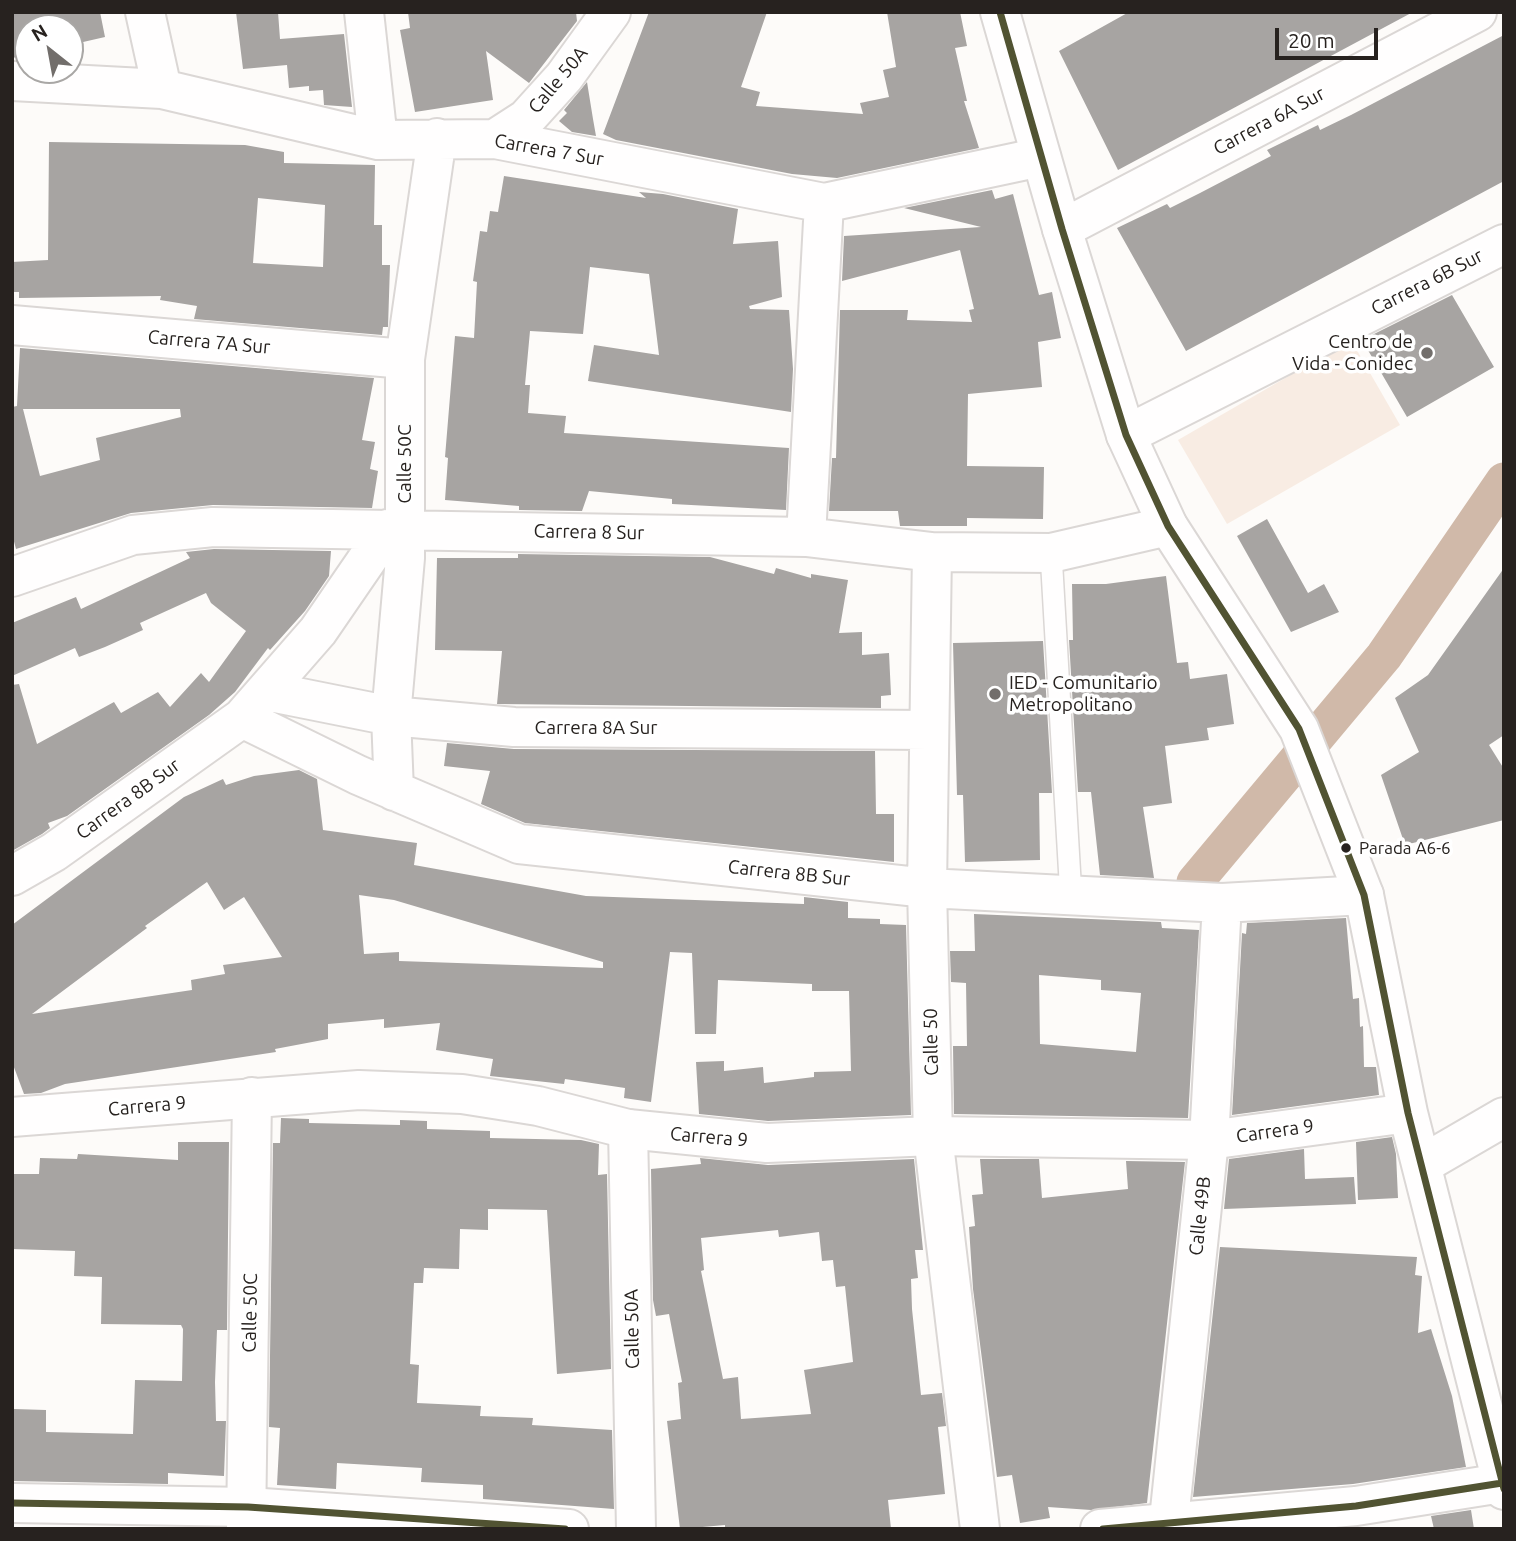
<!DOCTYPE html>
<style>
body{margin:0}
#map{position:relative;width:1516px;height:1541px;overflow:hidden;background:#fdfbf9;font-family:Ubuntu,sans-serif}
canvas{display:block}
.frame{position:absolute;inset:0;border:14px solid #27221f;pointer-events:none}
.north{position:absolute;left:14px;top:14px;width:70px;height:70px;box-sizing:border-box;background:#fff;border:2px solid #a9a7a5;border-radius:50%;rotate:329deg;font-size:19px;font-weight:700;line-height:28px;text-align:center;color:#27221f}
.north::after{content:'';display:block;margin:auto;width:24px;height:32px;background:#726e6b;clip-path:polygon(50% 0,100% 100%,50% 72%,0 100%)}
.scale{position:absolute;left:1275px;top:28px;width:103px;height:32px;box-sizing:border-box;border:4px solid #27221f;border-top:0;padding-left:9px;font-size:21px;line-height:24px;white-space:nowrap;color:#27221f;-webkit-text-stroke:5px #fff;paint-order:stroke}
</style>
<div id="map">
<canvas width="1516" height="1541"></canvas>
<div class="frame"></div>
<div class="north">N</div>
<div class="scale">20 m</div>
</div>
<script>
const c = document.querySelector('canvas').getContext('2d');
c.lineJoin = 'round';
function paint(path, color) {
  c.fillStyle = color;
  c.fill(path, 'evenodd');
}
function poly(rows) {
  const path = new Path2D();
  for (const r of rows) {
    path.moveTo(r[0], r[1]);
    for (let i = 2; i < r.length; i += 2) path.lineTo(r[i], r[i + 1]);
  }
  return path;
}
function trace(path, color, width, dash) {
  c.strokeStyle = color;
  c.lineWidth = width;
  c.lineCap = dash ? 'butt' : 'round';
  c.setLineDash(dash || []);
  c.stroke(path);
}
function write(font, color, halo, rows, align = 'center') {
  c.font = font + ' Ubuntu,sans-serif';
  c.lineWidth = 7;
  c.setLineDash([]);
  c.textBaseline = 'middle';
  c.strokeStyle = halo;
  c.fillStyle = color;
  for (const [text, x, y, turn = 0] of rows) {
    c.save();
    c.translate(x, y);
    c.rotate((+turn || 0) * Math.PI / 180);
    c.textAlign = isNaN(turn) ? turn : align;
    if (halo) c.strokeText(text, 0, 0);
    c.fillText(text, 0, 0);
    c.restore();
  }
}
paint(poly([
 [1351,340,1400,425,1227,524,1178,440]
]), '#f8ece3');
trace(poly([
 [1195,882,1384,656,1504,481]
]), '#d0b9a9', 37);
paint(poly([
 [12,12,100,12,105,37,70,45,70,28,28,28,28,55,12,58],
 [236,12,278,12,280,39,344,34,352,107,324,105,323,90,309,91,309,86,289,88,287,65,243,69],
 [408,12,576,12,577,21,529,83,486,51,493,100,415,112,400,30,410,28],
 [649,12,767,12,741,87,760,92,756,106,863,114,860,103,889,97,883,70,896,67,887,12,960,12,967,46,955,48,967,101,964,101,979,148,837,178,792,174,616,140,603,134],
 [1129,12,1413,12,1118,170,1059,51],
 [1504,35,1504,181,1186,351,1117,228,1167,204,1170,208,1200,193,1271,156,1267,150,1318,125,1320,130,1351,115],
 [587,82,593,119,596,136,572,132,559,121,567,113,564,110],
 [49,142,245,145,284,152,284,163,375,165,374,225,382,225,382,265,390,265,388,327,383,327,382,335,194,319,197,306,160,300,161,296,19,298,19,292,12,292,12,262,48,260],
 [258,198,325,205,323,267,253,263],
 [504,176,646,198,639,192,663,194,738,209,733,244,778,241,782,297,749,306,750,309,789,310,793,369,791,412,588,381,594,345,659,355,649,274,590,267,583,334,530,331,525,385,530,385,528,413,566,416,564,433,789,448,786,510,672,504,672,499,589,491,582,511,519,510,519,506,445,500,448,458,445,457,455,336,474,338,477,282,473,281,480,231,487,232,490,211,498,212],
 [992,190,995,199,1013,194,1039,295,1052,292,1061,338,1038,342,1042,387,968,394,967,466,1044,467,1043,519,967,518,967,526,900,526,898,511,829,511,832,458,836,458,840,310,908,310,907,320,972,322,969,310,974,309,960,250,842,281,844,236,981,227,904,208],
 [1452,295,1494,367,1407,417,1362,340],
 [20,348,374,378,362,440,375,442,370,469,378,471,372,508,213,505,131,513,16,549,12,534,12,407,17,406],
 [23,409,180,409,181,417,96,438,100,460,40,476],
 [1267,519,1308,593,1324,584,1339,612,1291,632,1237,536],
 [214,549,331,551,329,576,305,611,270,650,268,648,235,692,209,715,67,816,48,823,50,828,42,834,12,851,12,685,19,684,37,744,114,702,121,713,158,692,170,707,201,673,209,682,246,631,211,603,206,593,140,623,143,630,105,647,79,657,75,648,12,676,12,623,76,597,81,609,190,558,186,552],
 [518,554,710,557,774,574,776,568,811,578,811,574,848,580,839,633,862,632,862,655,889,653,891,695,881,696,881,708,497,704,502,651,435,650,437,558,518,558],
 [1504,568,1504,735,1489,745,1504,769,1504,820,1405,845,1381,775,1419,752,1395,698,1428,675],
 [1166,576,1177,663,1188,662,1190,679,1227,674,1234,724,1207,728,1209,740,1165,746,1172,803,1143,807,1154,878,1100,875,1091,792,1078,792,1069,640,1073,640,1072,584,1106,584],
 [1043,641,1052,793,1039,793,1040,860,965,862,963,795,957,795,953,643],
 [447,743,514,749,875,751,876,814,894,814,894,862,525,823,481,804,490,771,444,766],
 [299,770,317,779,323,830,417,843,414,865,586,896,804,904,804,897,848,902,848,918,880,919,880,924,906,925,911,1115,768,1121,699,1114,696,1062,724,1061,724,1071,763,1067,764,1083,814,1077,814,1072,851,1071,849,991,812,991,812,984,718,980,716,1034,695,1034,692,953,670,952,651,1102,624,1098,625,1088,565,1079,564,1084,490,1076,493,1059,436,1050,440,1023,384,1028,384,1019,328,1024,328,1039,275,1049,276,1052,65,1084,41,1093,24,1094,12,1062,12,925,184,797,223,779,226,785,254,776],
 [207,882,224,910,244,897,282,957,223,965,225,974,191,980,192,990,32,1014,147,928,145,926],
 [359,895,394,900,603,962,603,968,399,961,399,952,364,954],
 [974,914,1161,922,1162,928,1199,930,1188,1118,954,1114,953,1046,967,1046,966,983,951,982,950,951,975,951],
 [1039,975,1101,980,1101,990,1141,993,1136,1052,1040,1044],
 [1346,918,1353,999,1359,998,1360,1027,1363,1026,1364,1067,1376,1067,1379,1095,1232,1115,1242,933,1246,934,1247,923],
 [281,1118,309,1119,309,1123,400,1125,400,1120,427,1121,427,1129,490,1131,490,1138,581,1140,599,1144,598,1175,607,1174,611,1369,557,1374,547,1210,488,1209,488,1230,460,1229,459,1269,424,1268,423,1283,414,1283,410,1364,419,1365,417,1403,481,1406,480,1416,533,1418,532,1425,612,1430,614,1509,483,1499,483,1485,421,1482,422,1468,337,1463,336,1489,277,1485,280,1428,269,1427,273,1143,280,1143],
 [1392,1137,1396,1154,1398,1198,1358,1200,1356,1142],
 [178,1142,229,1142,227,1330,217,1330,215,1382,216,1421,226,1421,224,1476,168,1473,168,1484,12,1481,14,1409,46,1410,46,1432,133,1434,135,1380,182,1381,183,1329,181,1325,101,1324,102,1277,74,1276,75,1251,12,1249,12,1174,39,1174,40,1158,77,1159,78,1154,178,1160],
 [1304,1149,1305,1179,1354,1177,1356,1204,1224,1209,1229,1159],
 [700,1158,768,1165,914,1159,923,1250,915,1250,918,1278,911,1279,912,1309,921,1395,942,1393,946,1426,938,1427,945,1494,888,1500,891,1529,725,1529,725,1525,680,1529,667,1421,681,1419,678,1383,682,1382,669,1314,656,1316,653,1300,651,1169,701,1164],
 [778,1230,779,1237,819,1232,822,1261,833,1260,836,1287,845,1286,853,1362,804,1370,811,1414,741,1419,738,1377,723,1379,701,1271,704,1270,701,1238],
 [980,1159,1039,1159,1042,1198,1128,1189,1126,1161,1185,1162,1147,1503,1091,1510,1048,1507,1050,1518,1020,1523,1012,1475,997,1477,973,1289,969,1227,975,1226,972,1195,983,1194],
 [1220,1247,1417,1257,1415,1275,1422,1276,1418,1333,1431,1329,1452,1396,1466,1467,1353,1484,1193,1497],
 [1471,1510,1474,1529,1434,1529,1431,1516]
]), '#a7a4a2');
const service = poly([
 [1051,553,1071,897]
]);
const minor = poly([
 [145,12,162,89],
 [364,12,378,140],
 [12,81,162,89,378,140,495,139,824,203,1041,157],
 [495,139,526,119,564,77,611,12],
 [1062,229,1477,12],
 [12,325,405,359],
 [1126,435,1504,244],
 [806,537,824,203],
 [932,552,927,888,933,1136,980,1529],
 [12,577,133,535,213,527,806,537,932,552,1051,553,1168,526],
 [266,691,391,716,514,727,929,730],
 [242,718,358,775,519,844,927,888,1222,903,1364,895],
 [394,791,391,716,405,558,405,359,437,138],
 [12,876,54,852,242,718,318,631,388,529],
 [628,1129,636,1529],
 [1423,1164,1504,1117],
 [246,1529,252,1097],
 [1168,1529,1209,1140,1222,903]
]);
const tertiary = poly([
 [1000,12,1062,229,1126,435,1168,526,1299,729,1364,895,1408,1113,1504,1490],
 [12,1117,359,1090,462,1094,538,1106,628,1129,767,1143,933,1136,1209,1140,1408,1113],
 [12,1503,248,1507,569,1529],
 [1100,1529,1356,1506,1502,1483]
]);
trace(service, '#dbd7d5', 24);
trace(minor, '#dbd7d5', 42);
trace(tertiary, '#dbd7d5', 42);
trace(service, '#fffefe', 21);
trace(minor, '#fffefe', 38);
trace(tertiary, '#fffefe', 38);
trace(poly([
 [1000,12,1062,229,1126,435,1168,526,1299,729,1364,895,1408,1113,1504,1489],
 [12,1503,248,1507,565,1529],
 [1103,1529,1356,1506,1502,1483]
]), '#515332', 7);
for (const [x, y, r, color] of [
 [1427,353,7,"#726e6b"],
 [995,694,7,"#726e6b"],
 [1346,848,6,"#27221f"]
]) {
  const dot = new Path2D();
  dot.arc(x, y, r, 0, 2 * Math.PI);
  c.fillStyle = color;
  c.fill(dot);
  trace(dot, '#fff', 2.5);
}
write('17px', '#27221f', '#fff', [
 ["Parada A6-6",1359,848]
], 'left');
write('19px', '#27221f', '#fff', [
 ["Calle 50A",558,80,-50],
 ["Carrera 6A Sur",1269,121,-28],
 ["Carrera 7 Sur",549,150,10],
 ["Carrera 6B Sur",1427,282,-27],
 ["Carrera 7A Sur",209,342,5],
 ["Calle 50C",405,464,-90],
 ["Carrera 8 Sur",589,532,1],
 ["Carrera 8A Sur",596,728],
 ["Carrera 8B Sur",128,799,-36],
 ["Carrera 8B Sur",789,873,6],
 ["Calle 50",931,1042,-91],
 ["Carrera 9",147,1106,-5],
 ["Carrera 9",1275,1131,-8],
 ["Carrera 9",709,1137,5],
 ["Calle 49B",1200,1216,-84],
 ["Calle 50C",250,1313,-89],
 ["Calle 50A",632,1329,-91]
]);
write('19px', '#27221f', '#fff', [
 ["Centro de",1413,342],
 ["Vida - Conidec",1413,364],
 ["IED - Comunitario",1009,683,"left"],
 ["Metropolitano",1009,705,"left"]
], 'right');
</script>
